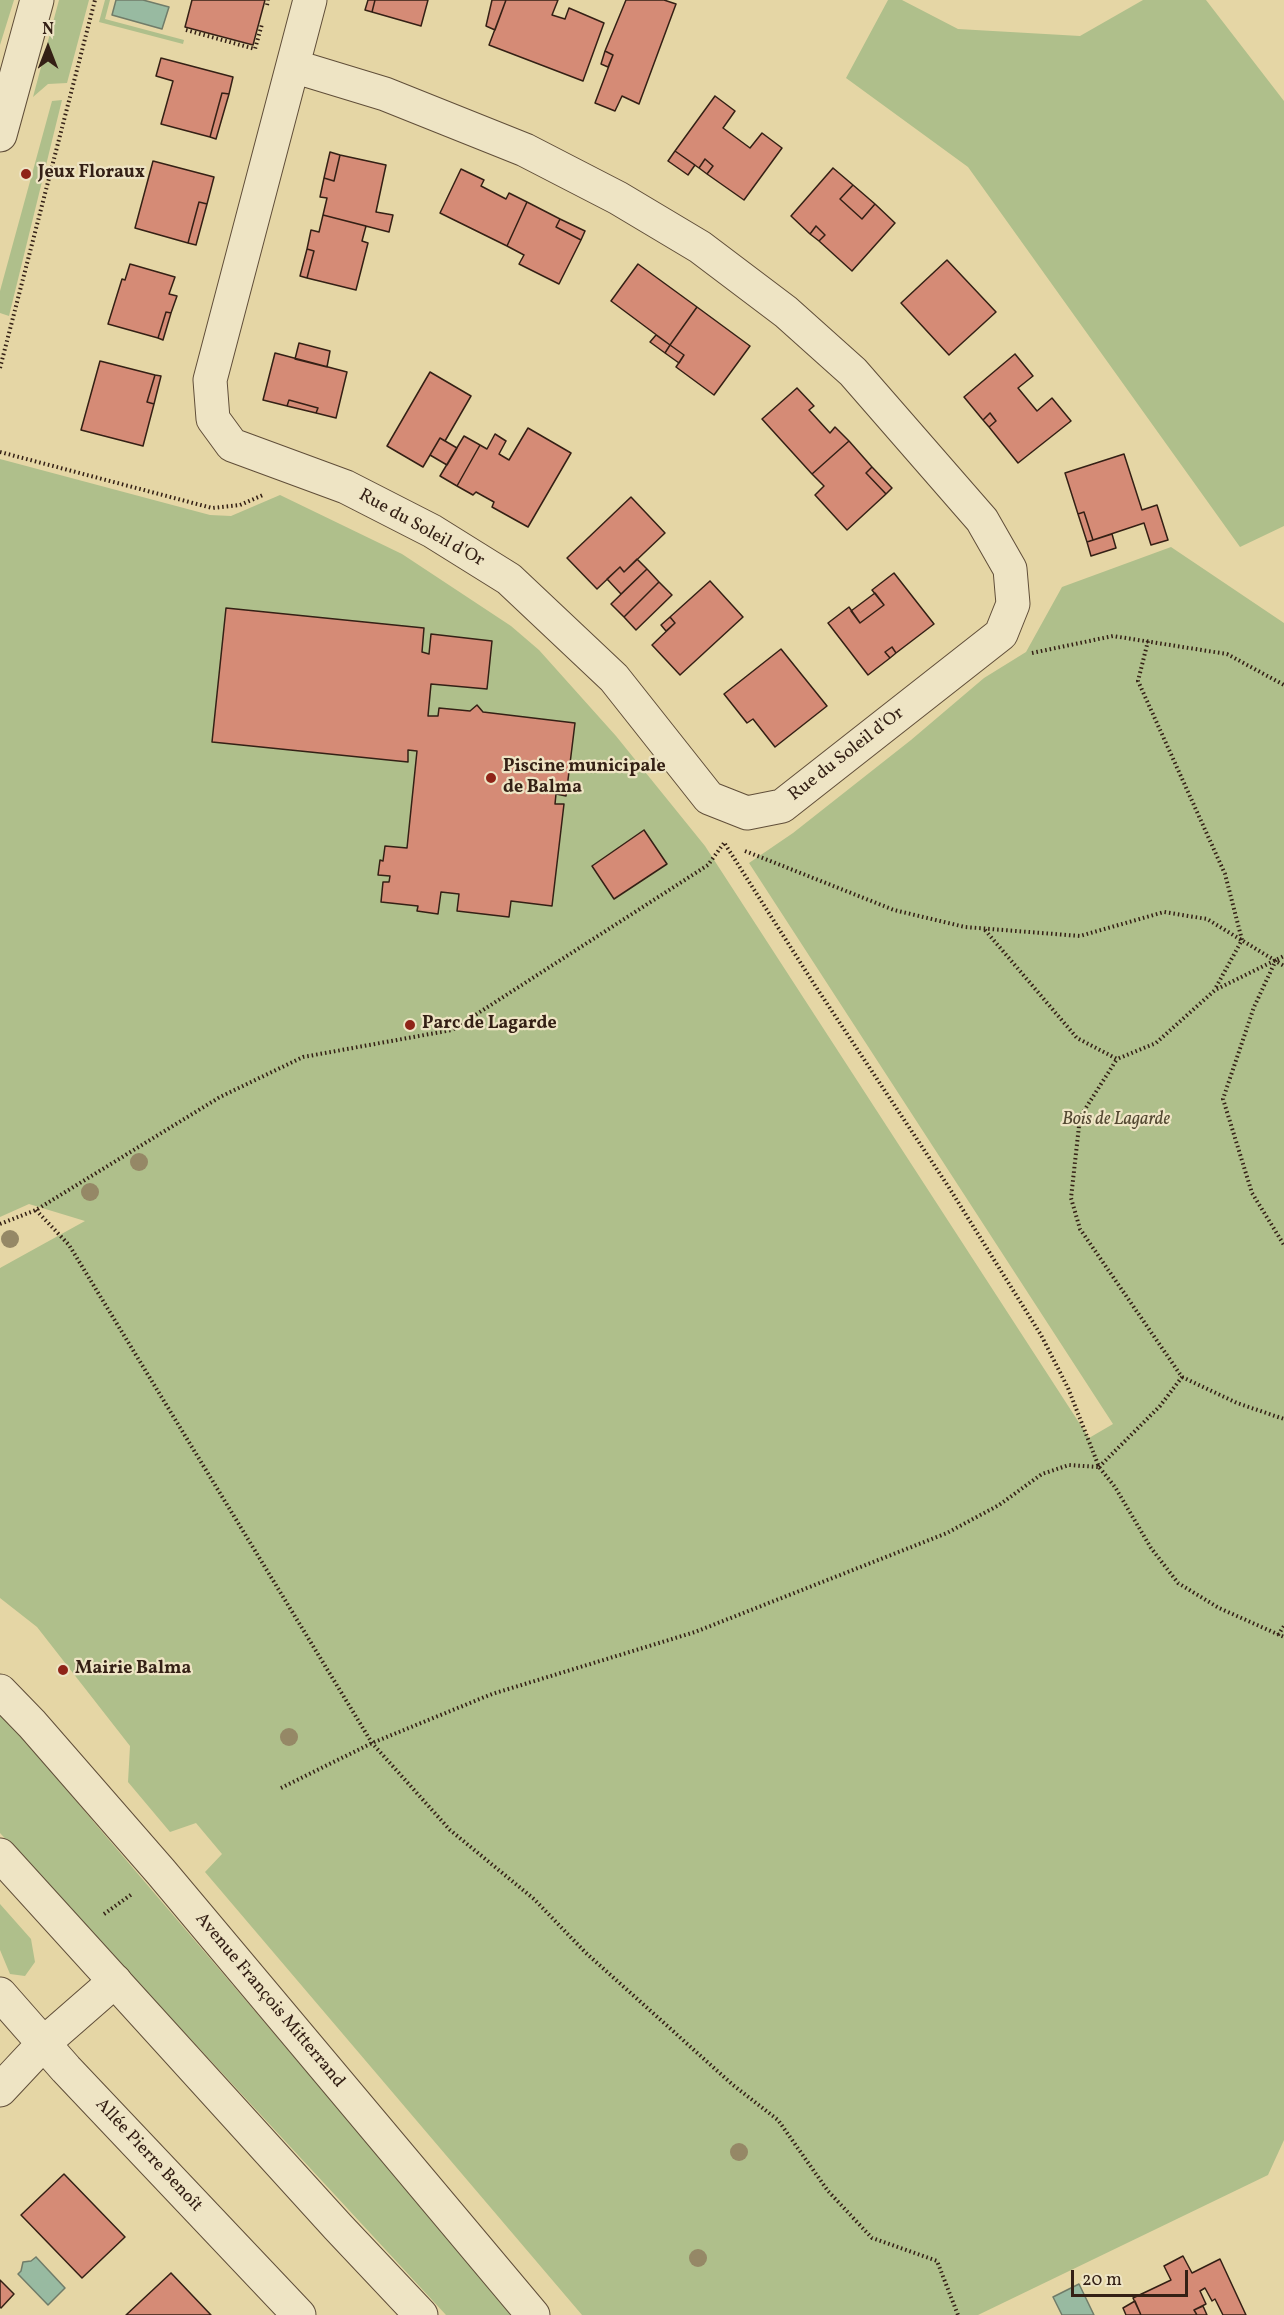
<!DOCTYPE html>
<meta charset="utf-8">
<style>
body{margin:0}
#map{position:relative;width:1284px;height:2315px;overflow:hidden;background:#e5d6a5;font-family:Vollkorn,serif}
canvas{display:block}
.north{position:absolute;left:18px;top:18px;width:60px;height:60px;-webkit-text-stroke:4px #eee4c4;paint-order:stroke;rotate:0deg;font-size:16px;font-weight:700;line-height:24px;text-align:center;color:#342015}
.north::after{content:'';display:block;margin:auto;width:21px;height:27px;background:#342015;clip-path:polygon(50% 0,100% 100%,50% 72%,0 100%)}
.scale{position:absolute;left:1071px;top:2270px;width:117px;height:27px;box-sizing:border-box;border:3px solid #342015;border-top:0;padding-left:8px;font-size:18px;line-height:21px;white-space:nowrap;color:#342015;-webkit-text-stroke:4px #eee4c4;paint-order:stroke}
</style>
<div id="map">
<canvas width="1284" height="2315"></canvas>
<div class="north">N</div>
<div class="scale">20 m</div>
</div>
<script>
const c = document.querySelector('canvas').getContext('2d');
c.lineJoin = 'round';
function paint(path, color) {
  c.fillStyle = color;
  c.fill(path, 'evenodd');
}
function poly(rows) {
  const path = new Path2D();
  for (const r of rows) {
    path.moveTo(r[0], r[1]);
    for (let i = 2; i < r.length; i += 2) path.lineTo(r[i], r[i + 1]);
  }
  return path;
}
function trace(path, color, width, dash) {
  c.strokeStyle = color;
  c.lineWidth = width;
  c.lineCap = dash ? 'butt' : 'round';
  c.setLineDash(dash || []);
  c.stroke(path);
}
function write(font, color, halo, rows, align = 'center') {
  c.font = font + ' Vollkorn,serif';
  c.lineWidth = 4.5;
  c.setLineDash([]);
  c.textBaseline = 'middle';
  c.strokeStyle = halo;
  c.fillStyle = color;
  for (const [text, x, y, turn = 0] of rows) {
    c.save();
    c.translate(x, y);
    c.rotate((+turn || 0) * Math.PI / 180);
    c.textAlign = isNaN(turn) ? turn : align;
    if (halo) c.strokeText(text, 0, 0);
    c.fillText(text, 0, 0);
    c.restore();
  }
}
paint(poly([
 [0,0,14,0,0,45],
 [59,0,89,0,67,83,48,84,33,97],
 [105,0,110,0,105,19,184,40,183,44,99,22],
 [888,0,902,0,958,29,1080,36,1143,0,1206,0,1284,101,1284,526,1240,547,968,167,846,78],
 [62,100,9,316,0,313,0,291,52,101],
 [0,459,210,515,231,516,280,495,402,554,511,626,539,650,616,736,705,846,1089,1438,1113,1424,749,863,793,833,911,740,984,678,1026,652,1062,587,1171,547,1284,623,1284,2140,1268,2175,978,2315,582,2315,205,1872,222,1854,196,1823,170,1832,128,1782,130,1746,37,1627,0,1598,0,1268,85,1221,29,1204,0,1217],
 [0,1710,98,1827,514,2315,446,2315,0,1833],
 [0,1904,31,1939,35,1962,25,1976,10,1974,0,1950]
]), '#afbf8b');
const water = poly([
 [116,0,143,0,169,7,162,29,112,15,116,0],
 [36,2257,65,2288,48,2305,18,2274,21,2271,23,2262,31,2261,36,2257],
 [1079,2284,1094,2315,1062,2315,1053,2297,1079,2284]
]);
paint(water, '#98baa1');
trace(water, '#707c69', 1.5);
const building = poly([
 [192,0,265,0,253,45,185,27,192,0],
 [368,0,375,0,372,12,365,10,368,0],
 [375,0,428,0,421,26,372,12,375,0],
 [492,0,506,0,495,30,486,26,492,0],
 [506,0,558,0,552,15,565,19,569,8,604,23,583,81,489,45,506,0],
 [626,0,664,0,676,4,639,104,622,96,615,111,595,103,613,55,605,51,626,0],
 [605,51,613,55,608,67,601,64,605,51],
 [161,58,233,77,229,94,222,93,210,137,161,124,173,81,156,76,161,58],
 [222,93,229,94,216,139,210,137,222,93],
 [715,96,735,111,723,128,750,148,762,133,782,148,744,200,707,174,713,166,705,159,699,168,675,151,715,96],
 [675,151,695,165,688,175,668,161,675,151],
 [330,152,340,155,334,181,324,178,330,152],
 [340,155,386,165,376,212,393,215,389,232,323,215,327,198,320,197,324,178,334,181,340,155],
 [705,159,713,166,707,174,699,168,705,159],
 [153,161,214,177,207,204,199,202,188,243,135,228,153,161],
 [833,168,853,185,840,199,862,219,875,204,895,223,852,271,819,241,825,235,816,226,810,234,791,216,833,168],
 [461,169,484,180,481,186,506,199,509,193,527,202,507,246,440,213,461,169],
 [853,185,875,204,862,219,840,199,853,185],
 [199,202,207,204,196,245,188,243,199,202],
 [527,202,560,219,556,227,581,240,559,284,519,264,524,255,507,246,527,202],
 [323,215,366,226,362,241,368,243,356,290,307,278,314,251,307,249,311,230,319,232,323,215],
 [560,219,585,231,581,240,556,227,560,219],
 [816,226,825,235,819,241,810,234,816,226],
 [307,249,314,251,307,278,300,276,307,249],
 [947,260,996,312,949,355,901,303,947,260],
 [130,264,175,277,169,294,177,296,171,313,166,312,158,338,108,324,122,279,125,280,130,264],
 [638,264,697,307,670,345,611,301,638,264],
 [697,307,750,346,714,395,676,367,684,355,670,345,697,307],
 [166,312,171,313,163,340,158,338,166,312],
 [656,335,670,345,665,353,650,342,656,335],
 [299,343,330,351,327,367,295,359,299,343],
 [670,345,684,355,679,363,665,353,670,345],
 [275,353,347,372,336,418,316,413,318,408,289,400,287,406,263,400,275,353],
 [1015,354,1033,376,1018,388,1037,411,1052,398,1071,421,1018,463,989,427,996,421,990,413,983,420,964,397,1015,354],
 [100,361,155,375,147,402,154,404,143,446,81,430,100,361],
 [430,372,471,396,445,441,440,438,423,467,387,446,430,372],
 [155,375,161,376,154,404,147,402,155,375],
 [797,388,814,406,809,410,830,433,835,427,849,441,812,474,762,419,797,388],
 [289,400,318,408,316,413,287,406,289,400],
 [990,413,996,421,989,427,983,420,990,413],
 [528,428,571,453,528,527,492,507,494,502,476,492,473,495,457,486,480,445,487,449,495,434,506,441,499,454,509,460,528,428],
 [464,436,480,445,457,486,440,476,464,436],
 [440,438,457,448,447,465,430,455,440,438],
 [849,441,872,467,866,473,886,494,847,530,815,495,824,486,812,474,849,441],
 [1124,454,1142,510,1157,505,1168,540,1151,545,1144,523,1093,540,1084,512,1078,514,1065,473,1124,454],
 [872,467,892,488,886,494,866,473,872,467],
 [631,497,665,533,624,572,620,567,597,589,567,558,631,497],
 [1084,512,1093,540,1087,542,1078,514,1084,512],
 [1112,534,1116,548,1091,556,1087,542,1112,534],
 [637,559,647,569,621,594,607,579,620,567,624,572,637,559],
 [647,569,659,582,624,617,611,604,647,569],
 [894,573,934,624,896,653,892,647,885,652,890,658,868,675,828,623,849,607,860,623,884,605,872,590,894,573],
 [710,581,743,617,680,675,652,645,675,623,670,617,710,581],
 [659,582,672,595,636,630,624,617,659,582],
 [875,593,884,605,860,623,851,611,875,593],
 [226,608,424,628,422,652,429,654,431,634,492,641,487,689,431,684,428,716,438,716,439,708,470,711,477,705,483,712,575,723,566,796,556,794,555,804,564,804,552,906,511,901,509,917,457,911,459,894,441,892,438,914,417,911,418,906,381,902,383,882,389,882,390,876,378,875,380,860,383,861,385,846,407,848,417,751,408,750,408,762,212,742,226,608],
 [670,617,675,623,666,631,661,625,670,617],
 [892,647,896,653,890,658,885,652,892,647],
 [781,649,827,706,775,747,753,719,747,723,724,694,781,649],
 [644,830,667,864,614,899,592,866,644,830],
 [64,2174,125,2237,82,2278,21,2215,64,2174],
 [1183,2256,1192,2273,1220,2259,1246,2315,1223,2315,1215,2299,1212,2301,1205,2288,1200,2291,1206,2304,1194,2310,1197,2315,1141,2315,1133,2298,1171,2280,1164,2266,1183,2256],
 [171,2273,211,2315,126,2315,171,2273],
 [0,2280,14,2294,1,2308,0,2307,0,2280],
 [1135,2301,1141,2315,1126,2315,1123,2308,1135,2301],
 [1203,2306,1207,2315,1197,2315,1194,2310,1203,2306]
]);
paint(building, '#d58b76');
trace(building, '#342015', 1.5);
const minor = poly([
 [293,66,385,94,525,150,618,198,700,247,786,312,853,372,982,520,1010,569,1013,604,1001,634,782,806,747,813,709,798,614,678,509,579,432,531,346,487,232,445,213,419,210,380,310,0],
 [0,1994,66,2069,299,2315],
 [0,2090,44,2043,115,1981]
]);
const tertiary = poly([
 [0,135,37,0],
 [0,1691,32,1724,161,1872,533,2315],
 [0,1855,338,2227,421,2315]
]);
trace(minor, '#604e39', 35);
trace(tertiary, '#604e39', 35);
trace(poly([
 [267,5,268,0],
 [186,30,255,49,262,24],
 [0,368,95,0],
 [0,452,212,508,240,505,263,495],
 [1148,641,1138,681,1225,874,1242,940,1215,989],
 [1032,653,1113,636,1227,654,1284,685],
 [725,844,814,984,948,1186,1041,1335,1068,1388,1099,1467,1115,1487,1151,1548,1178,1583,1219,1608,1284,1637],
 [745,851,894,910,965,927,1080,936,1164,912,1207,919,1284,966],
 [985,930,1077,1038,1117,1059,1156,1043,1215,990,1284,956],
 [1276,960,1254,1007,1223,1099,1252,1193,1284,1245],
 [36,1210,69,1245,372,1743,450,1830,534,1899,585,1952,733,2085,778,2120,828,2191,872,2238,937,2261,958,2315],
 [0,1224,36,1210,220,1097,303,1057,452,1030,708,865,724,843],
 [1182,1377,1237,1403,1284,1419],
 [1099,1467,1160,1406,1182,1377,1080,1229,1071,1198,1080,1117,1117,1059],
 [1278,1635,1284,1626],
 [281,1788,372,1743,492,1694,695,1632,947,1533,999,1505,1042,1474,1069,1465,1098,1467],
 [104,1914,132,1894]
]), '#342015', 4, [1.5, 3]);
trace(minor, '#eee4c4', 33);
trace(tertiary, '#eee4c4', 33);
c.fillStyle = '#958866';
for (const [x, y] of [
 [139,1162],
 [90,1192],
 [10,1239],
 [289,1737],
 [739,2152],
 [698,2258]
]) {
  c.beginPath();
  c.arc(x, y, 9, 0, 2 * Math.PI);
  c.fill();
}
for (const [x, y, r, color] of [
 [26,174,6,"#8f2418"],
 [491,778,6,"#8f2418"],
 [410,1025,6,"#8f2418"],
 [63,1670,6,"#8f2418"]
]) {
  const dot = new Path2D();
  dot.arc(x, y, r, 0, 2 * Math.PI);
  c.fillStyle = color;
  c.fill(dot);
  trace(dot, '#eee4c4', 2);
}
write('bold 18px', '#342015', '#eee4c4', [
 ["Jeux Floraux",38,174],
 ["Piscine municipale",503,768],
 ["de Balma",503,789],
 ["Parc de Lagarde",422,1025],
 ["Mairie Balma",75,1670]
], 'left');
write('18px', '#342015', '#eee4c4', [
 ["Rue du Soleil d'Or",421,529,29],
 ["Rue du Soleil d'Or",847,755,-38],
 ["Avenue François Mitterrand",269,2001,50],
 ["Allée Pierre Benoît",148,2156,47]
]);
write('italic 18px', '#534832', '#eee4c4', [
 ["Bois de Lagarde",1116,1121]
]);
</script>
